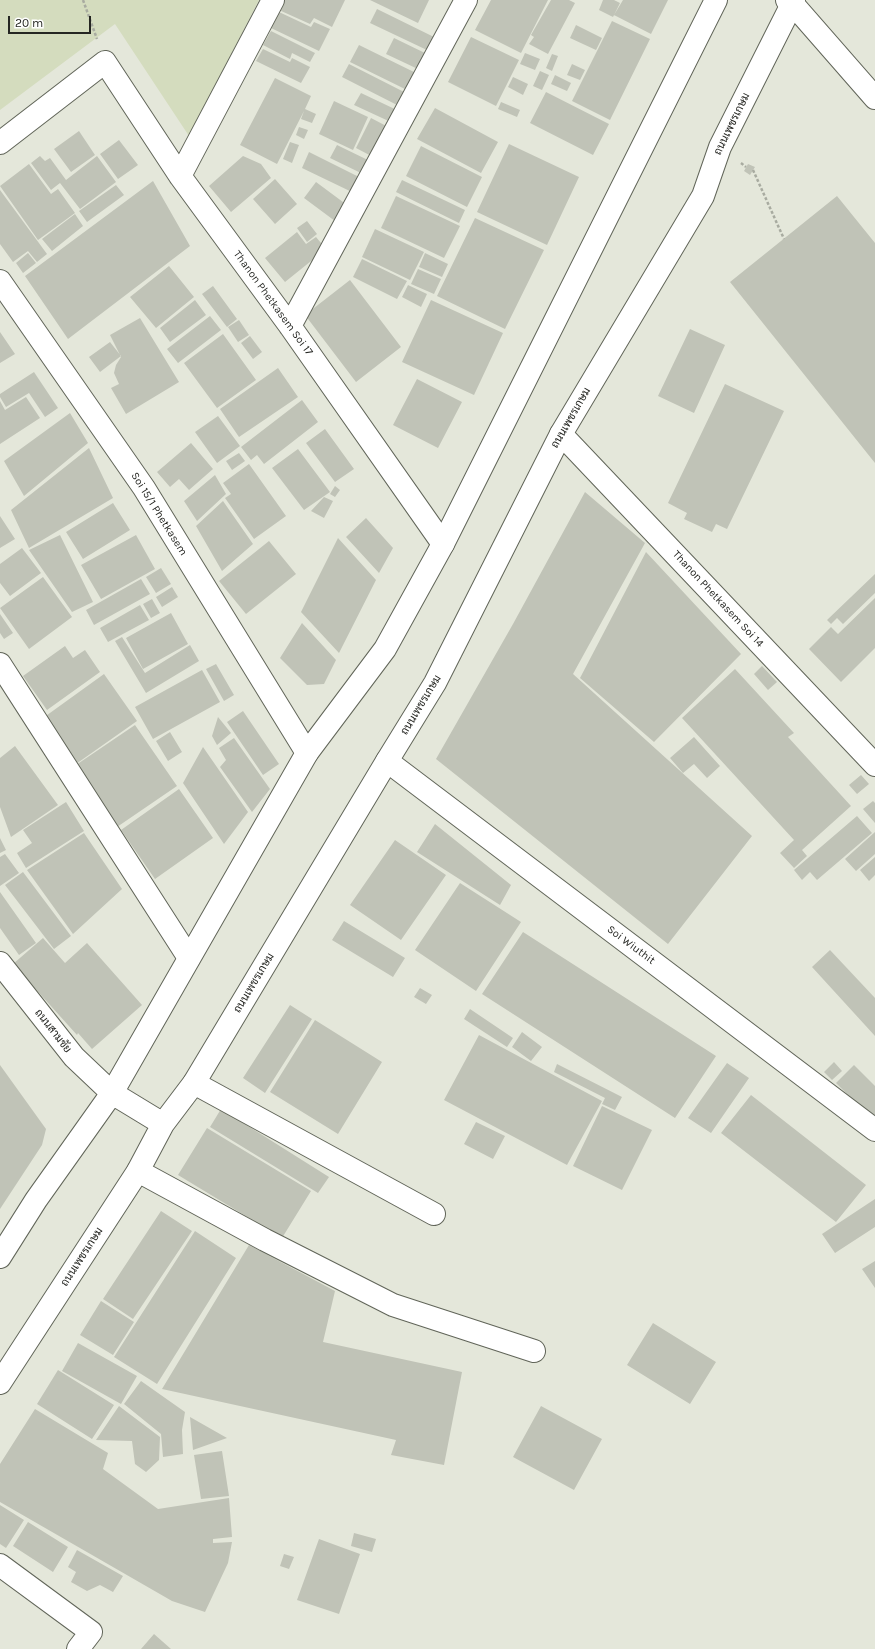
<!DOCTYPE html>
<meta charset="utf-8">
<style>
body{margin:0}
#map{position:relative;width:875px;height:1649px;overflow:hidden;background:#e4e7da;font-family:Karla,sans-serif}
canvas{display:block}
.scale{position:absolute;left:8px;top:16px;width:83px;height:18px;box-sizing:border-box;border:2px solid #252622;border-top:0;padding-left:5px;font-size:12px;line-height:14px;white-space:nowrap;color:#252622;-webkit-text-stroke:3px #fff;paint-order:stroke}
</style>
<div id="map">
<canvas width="875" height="1649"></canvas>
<div class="scale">20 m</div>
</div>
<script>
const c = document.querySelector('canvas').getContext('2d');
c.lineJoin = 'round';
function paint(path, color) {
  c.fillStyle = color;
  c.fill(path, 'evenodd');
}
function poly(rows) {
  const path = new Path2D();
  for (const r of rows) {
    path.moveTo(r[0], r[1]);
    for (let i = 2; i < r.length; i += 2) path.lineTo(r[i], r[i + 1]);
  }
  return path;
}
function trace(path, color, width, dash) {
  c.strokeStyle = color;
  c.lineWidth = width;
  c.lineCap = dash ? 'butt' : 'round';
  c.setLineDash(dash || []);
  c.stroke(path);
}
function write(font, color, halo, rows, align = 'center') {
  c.font = font + ' Karla,Sarabun,sans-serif';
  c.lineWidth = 4;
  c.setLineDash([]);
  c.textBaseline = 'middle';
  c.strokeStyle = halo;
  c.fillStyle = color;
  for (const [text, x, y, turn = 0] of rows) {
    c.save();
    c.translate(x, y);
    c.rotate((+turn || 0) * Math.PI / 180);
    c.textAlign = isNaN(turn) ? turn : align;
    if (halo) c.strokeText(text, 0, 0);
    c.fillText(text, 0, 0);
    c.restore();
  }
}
paint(poly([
 [0,0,259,0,189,136,115,24,0,110]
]), '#d4dcbe');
paint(poly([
 [284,0,345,0,332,27,314,18,310,24,279,10],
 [370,0,429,0,418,23],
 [491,0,548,0,521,53,475,30],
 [551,0,569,0,575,3,548,54,529,44,534,37,531,35],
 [603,0,614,0,620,3,613,17,599,10],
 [623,0,668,0,651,34,614,15],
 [377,9,436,38,429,51,370,23],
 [279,12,311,27,314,22,330,29,319,51,271,28],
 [612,21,650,39,610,120,572,101],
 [576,25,602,38,596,50,570,38],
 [271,31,315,53,310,62,292,53,290,59,263,45],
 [471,37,519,60,496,106,448,82],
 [394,38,427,54,420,70,386,54],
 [359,45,418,74,409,91,350,62],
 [263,49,290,62,292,58,310,67,301,83,256,61],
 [525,53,540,59,535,70,520,64],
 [552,54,558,56,552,71,546,68],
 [349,64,406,93,399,106,342,77],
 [572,64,585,70,580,80,567,75],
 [540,71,549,75,542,90,533,86],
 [555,75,571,83,567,91,551,84],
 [513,77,528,84,523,95,508,87],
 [275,78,311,96,305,109,316,114,312,123,301,119,304,111,277,164,240,145],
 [546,92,609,124,593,155,530,123],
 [361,93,401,112,395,124,354,105],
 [334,101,368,117,353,150,319,134],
 [501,102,520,110,517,117,498,109],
 [435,108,498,142,481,173,417,139],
 [371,118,392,129,377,159,356,148],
 [299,127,308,130,304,139,296,135],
 [79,131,95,155,71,172,54,149],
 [119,140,138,165,118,179,100,154],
 [290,142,299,145,292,163,283,159],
 [509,144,579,177,547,245,477,212],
 [337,145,374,163,367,176,330,158],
 [421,146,482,177,467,207,406,176],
 [309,152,363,179,356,194,302,168],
 [40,156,45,161,50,158,66,180,97,156,116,182,80,209,60,183,51,190,31,163],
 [243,156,261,164,271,178,231,212,209,186],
 [29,164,51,194,58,189,75,213,38,240,0,186],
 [748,164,755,167,750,175,744,171],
 [275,179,297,204,275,224,253,199],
 [402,180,465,210,459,223,396,192],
 [153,181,190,246,68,339,25,276],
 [316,182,351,208,339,224,304,198],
 [116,185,124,195,87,222,79,211],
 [0,190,47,254,37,262,28,251,13,262,0,244],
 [396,196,460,226,444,258,381,228],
 [837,196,875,243,875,463,730,282],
 [75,214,83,226,52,251,42,239],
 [475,218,544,250,505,329,437,296],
 [307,221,317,234,307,242,297,228],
 [375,229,424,252,410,280,362,257],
 [297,232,306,244,316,237,326,249,285,282,265,258],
 [28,253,36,263,23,273,16,263],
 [425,253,448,264,442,277,419,267],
 [362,259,407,281,397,299,353,277],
 [169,266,194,297,156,328,130,297],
 [418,269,441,279,434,294,411,284],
 [350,280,401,347,356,382,305,315],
 [408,285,427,294,421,307,402,297],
 [213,286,237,319,227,327,202,294],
 [195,300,206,315,170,342,160,328],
 [431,300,503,333,474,395,402,362],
 [210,316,221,330,178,363,167,349],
 [140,318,179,382,126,414,111,388,119,384,114,373,116,365,121,357,110,335],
 [239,320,249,335,238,342,228,327],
 [690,329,725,345,694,413,658,396],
 [0,332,15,354,0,363],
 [223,334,256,380,217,408,184,363],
 [250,336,262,352,253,359,241,343],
 [110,342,121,356,100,372,89,357],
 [278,368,298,397,239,437,220,409],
 [34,372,58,408,45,417,29,393,6,407,0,397,0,394],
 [417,379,462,402,438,448,393,425],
 [725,384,784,411,727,529,716,524,712,532,684,519,687,513,668,503],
 [26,397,40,418,0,444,0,401,5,410],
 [302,400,318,422,264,464,257,455,251,460,241,447],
 [70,413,88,443,24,496,4,461],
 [218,416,240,446,217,463,195,432],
 [325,429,354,469,335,482,306,443],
 [191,443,213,469,189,490,179,479,170,487,157,472],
 [89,448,113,498,29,548,11,510],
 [298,449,330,492,304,510,272,468],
 [239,453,245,461,232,470,226,461],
 [249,464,286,516,254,539,225,498,231,494,223,483],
 [215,475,226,494,197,521,184,501],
 [335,486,340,490,335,497,330,494],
 [585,492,645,543,573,674,752,836,668,944,436,759,513,624],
 [324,497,333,501,324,518,311,511],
 [223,501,253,544,222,571,196,526],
 [113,503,130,530,83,559,66,532],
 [0,516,15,539,0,548],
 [366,518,393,548,379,573,346,537],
 [60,535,93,602,72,612,29,550],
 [136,535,155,569,101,599,81,565],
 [338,538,376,580,339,653,301,612],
 [269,541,296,574,246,614,219,581],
 [22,548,41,573,10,596,0,583,0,564],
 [646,552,741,654,654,742,580,678],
 [161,568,171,584,156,593,146,577],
 [875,574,875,593,843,624,837,618,831,624,827,620],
 [43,577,72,617,29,649,0,608],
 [141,579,150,594,94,625,86,610],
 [172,587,178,597,162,607,156,597],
 [875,598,875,648,841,682,809,649,831,627,838,634],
 [152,599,160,613,151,618,143,604],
 [140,605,149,620,108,642,100,628],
 [171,613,188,644,143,669,126,638],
 [0,614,13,633,4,639,0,633],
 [302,623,336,660,324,684,307,685,280,658],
 [122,637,145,673,190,645,199,661,146,693,115,641],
 [65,646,73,658,85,650,100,672,47,710,23,676],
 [216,664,234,695,224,701,206,669],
 [762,666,777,682,768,690,754,674],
 [735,669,794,733,788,737,851,806,802,850,807,856,794,868,780,853,794,840,682,718],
 [202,670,220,702,153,739,135,707],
 [104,674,137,721,76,764,43,718],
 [243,711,279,764,263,775,227,722],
 [218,717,231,733,217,745,212,736],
 [135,725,177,786,117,827,76,765],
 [170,732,182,752,168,761,156,741],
 [694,737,720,766,707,778,694,764,683,773,670,758],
 [234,738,270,789,252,812,220,767,226,760,219,748],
 [15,746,58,805,11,837,0,807,0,758],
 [203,747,248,812,224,844,183,783],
 [861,775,869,784,857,794,849,785],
 [179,789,213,838,155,879,121,830],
 [873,801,875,803,875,823,863,809],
 [66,802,84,831,26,868,17,853,32,843,23,830],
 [857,816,872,833,817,880,810,872,802,880,794,870],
 [435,824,511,885,500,905,417,852],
 [875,832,875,854,856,871,845,859],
 [84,833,122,889,73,934,27,870],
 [0,838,6,850,0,853],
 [395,840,446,875,401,940,350,905],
 [5,854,19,873,0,886,0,857],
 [875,857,875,875,869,881,860,870],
 [23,872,71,936,54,949,5,885],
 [460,883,521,922,476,991,415,950],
 [0,892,36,943,19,955,0,928],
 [344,921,405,958,393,977,332,940],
 [523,932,716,1056,675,1118,482,994],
 [43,938,65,963,87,943,142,1005,92,1049,78,1033,77,1035,13,964],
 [830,950,875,998,875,1036,812,967],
 [420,988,432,995,426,1004,414,997],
 [290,1005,312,1019,265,1093,243,1078],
 [470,1009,513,1038,507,1047,464,1019],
 [315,1020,382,1062,338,1134,270,1092],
 [522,1032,542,1047,531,1061,512,1047],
 [479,1035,602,1101,567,1165,444,1100],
 [834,1062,842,1071,832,1080,824,1072],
 [727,1063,749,1078,711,1133,688,1118],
 [557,1064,622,1097,615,1110,602,1104,605,1098,554,1072],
 [0,1065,46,1129,42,1145,0,1209],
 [854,1065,875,1086,875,1122,836,1083],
 [751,1095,866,1185,836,1222,721,1133],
 [602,1106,652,1130,622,1190,573,1166],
 [221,1109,329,1177,318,1193,210,1127],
 [476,1122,505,1136,493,1159,464,1144],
 [207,1128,311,1191,282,1238,178,1175],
 [875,1199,875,1227,835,1253,822,1234],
 [161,1211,192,1231,133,1319,103,1299],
 [195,1231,236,1258,157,1384,114,1357],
 [249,1245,335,1291,323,1342,462,1372,444,1465,391,1455,396,1440,162,1389],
 [875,1261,875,1288,862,1269],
 [101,1301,134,1322,113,1355,80,1335],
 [653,1323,716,1362,690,1404,627,1365],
 [78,1343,137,1376,121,1404,62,1371],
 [58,1370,114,1405,92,1439,37,1404],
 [141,1381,185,1412,182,1430,183,1454,163,1457,161,1434,124,1404],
 [119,1406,160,1437,159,1460,146,1472,135,1464,132,1441,96,1440],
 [541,1406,602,1439,574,1490,513,1457],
 [35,1409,108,1453,103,1469,158,1509,229,1498,232,1537,213,1539,213,1543,232,1542,228,1563,205,1612,172,1601,0,1502,0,1464],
 [190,1417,227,1438,193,1450],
 [222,1451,229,1496,201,1499,194,1455],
 [0,1505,24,1520,6,1548,0,1544],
 [28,1522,68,1547,53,1572,13,1546],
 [354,1533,376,1539,372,1552,351,1546],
 [319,1539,360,1554,339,1614,297,1600],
 [77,1550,123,1576,113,1592,100,1585,87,1591,71,1582,76,1572,68,1567],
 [284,1554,294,1557,289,1569,280,1566],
 [154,1634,171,1649,141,1649]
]), '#c0c3b7');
const minor = poly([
 [787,0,792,3,875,98],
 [0,143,105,62,180,176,290,326,443,544],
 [180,176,273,0],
 [0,281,144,488,307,753],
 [290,326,466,0],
 [561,434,875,765],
 [0,664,189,958],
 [387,761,875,1130],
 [0,963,74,1057,112,1093],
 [194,1083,434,1214],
 [138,1171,265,1240,393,1305,534,1351],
 [0,1565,91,1632,78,1649]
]);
const major = poly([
 [112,1093,163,1124],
 [0,1257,36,1200,112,1093,307,753,385,649,443,544,716,0],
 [0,1383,138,1171,163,1124,194,1083,387,761,435,683,561,434,703,196,720,147,794,0]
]);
trace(minor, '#616559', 24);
trace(major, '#616559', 24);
trace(poly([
 [83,0,97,39],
 [741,163,746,167],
 [753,170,784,239]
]), '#a8aba0', 2.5, [3, 2]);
trace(minor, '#fff', 22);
trace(major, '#fff', 22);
write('11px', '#252622', '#fff', [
 ["ถนนเพชรเกษม",732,124,-64],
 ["Thanon Phetkasem Soi 17",273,303,54],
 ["ถนนเพชรเกษม",571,418,-60],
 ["Soi 15/1 Phetkasem",159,514,58],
 ["Thanon Phetkasem Soi 14",718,599,47],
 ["ถนนเพชรเกษม",421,705,-59],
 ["Soi Wiuthit",631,945,37],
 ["ถนนเพชรเกษม",254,983,-59],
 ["ถนนสามชัย",53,1031,52],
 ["ถนนเพชรเกษม",82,1257,-57]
]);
</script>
